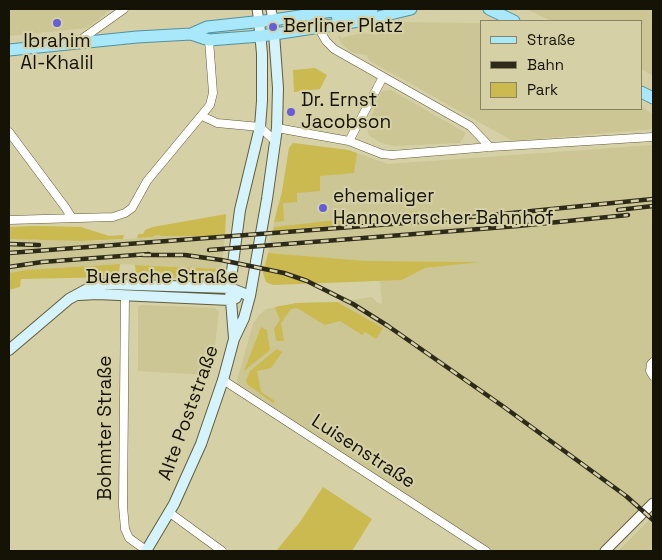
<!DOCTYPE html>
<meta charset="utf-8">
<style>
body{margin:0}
#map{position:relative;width:662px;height:560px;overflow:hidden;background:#d6d0a7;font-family:"Space Grotesk",sans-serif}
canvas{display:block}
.frame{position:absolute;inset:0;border:10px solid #151305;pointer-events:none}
.legend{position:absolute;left:480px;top:20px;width:162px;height:90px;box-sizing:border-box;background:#d6d0a7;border:1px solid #898466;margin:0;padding:6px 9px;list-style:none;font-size:15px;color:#151305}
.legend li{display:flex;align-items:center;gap:10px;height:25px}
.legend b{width:25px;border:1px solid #898466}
</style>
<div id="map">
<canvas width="662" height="560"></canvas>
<div class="frame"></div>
<ul class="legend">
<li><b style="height:6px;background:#a9e7fa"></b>Straße</li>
<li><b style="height:6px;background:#2d2a19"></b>Bahn</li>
<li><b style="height:14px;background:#caba50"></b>Park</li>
</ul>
</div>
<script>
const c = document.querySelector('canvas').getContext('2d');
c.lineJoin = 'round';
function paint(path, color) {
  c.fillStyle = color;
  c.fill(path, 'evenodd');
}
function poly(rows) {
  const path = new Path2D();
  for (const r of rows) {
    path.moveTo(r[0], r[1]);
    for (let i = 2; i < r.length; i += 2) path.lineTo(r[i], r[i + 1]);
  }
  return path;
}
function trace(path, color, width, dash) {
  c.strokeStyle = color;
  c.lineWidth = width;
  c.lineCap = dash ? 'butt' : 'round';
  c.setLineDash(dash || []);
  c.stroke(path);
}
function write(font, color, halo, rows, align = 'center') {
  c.font = font + ' "Space Grotesk",sans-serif';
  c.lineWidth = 4.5;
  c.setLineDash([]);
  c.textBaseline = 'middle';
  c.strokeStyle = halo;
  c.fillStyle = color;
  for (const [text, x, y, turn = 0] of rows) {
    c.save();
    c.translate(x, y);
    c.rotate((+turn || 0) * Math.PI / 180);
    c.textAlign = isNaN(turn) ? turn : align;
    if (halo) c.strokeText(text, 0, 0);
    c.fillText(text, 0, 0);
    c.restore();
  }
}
paint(poly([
 [9,9,112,9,87,28,9,36],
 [527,9,653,9,653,76,641,69,641,21,551,21],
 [395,22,481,23,481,109,641,109,641,107,653,114,653,129,513,141,370,61,368,59,367,55,353,53,346,48,342,44,338,36,341,36,341,38,361,33,377,35,378,30,392,26],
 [391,90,466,133,460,143,394,146,381,143,370,136,368,133,367,124,374,111,374,107,382,91],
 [293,143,348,150,388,164,653,145,653,503,605,551,485,551,235,388,253,324,259,315,266,309,297,303,337,302,372,297,378,303,382,304,380,281,402,280,425,268,474,262,367,261,268,253,277,209,282,192,289,148],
 [155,235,162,236,225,236,221,269,120,264,26,270,9,273,9,239,98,241,154,237],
 [140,305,214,308,219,311,214,355,208,375,138,371,138,308],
 [653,516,653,551,618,551]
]), '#ccc594');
paint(poly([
 [315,68,327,75,320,89,294,92,293,70],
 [293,143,348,150,357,153,354,173,320,176,320,191,297,193,297,202,283,203,284,221,274,222,282,192,289,148],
 [417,211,418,218,273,231,274,227],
 [226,214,225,236,162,236,155,235,154,237,137,238,138,234,143,234,145,230,153,227],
 [38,226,81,227,109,236,124,235,123,239,81,241,9,239,9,227],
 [268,253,367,261,480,262,425,268,402,280,273,285,266,282,263,273],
 [120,264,119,272,116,277,21,279,20,287,9,290,9,273,26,270],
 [135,265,221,269,217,276,212,279,141,278,136,274],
 [337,302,383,328,376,339,365,332,362,335,340,321,325,325,297,308,291,309,281,323,284,341,278,341,276,340,274,329,280,320,275,307,297,303],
 [261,327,267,330,270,350,244,371],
 [277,349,282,352,271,368,257,371,261,392,275,401,273,403,248,385,246,381,250,371],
 [323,487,372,519,352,551,276,551,300,522]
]), '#caba50');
const minor = poly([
 [318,27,326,41,334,49,470,126,490,147],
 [79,41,124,9],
 [202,116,217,123,260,127,276,142],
 [277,128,349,141,382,154,392,155,490,147,653,137],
 [9,132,65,207,72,218],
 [349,141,383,77],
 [9,220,113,217,125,213,132,208,147,181,210,105,213,93,209,40],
 [125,295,123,506,125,529,129,538,147,551],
 [653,362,651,364,650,371,653,376],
 [223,380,486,551],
 [170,513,222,551]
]);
const tertiary = poly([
 [257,9,259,21],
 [271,9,273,20],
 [605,551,653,503]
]);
const secondary = poly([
 [79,295,97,294,230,300,236,298],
 [234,338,230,288,232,271,240,210,260,127,262,101,262,54,259,21],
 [9,350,69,299,91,287,106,284,230,288,250,296],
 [146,551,174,504,201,444,223,380,234,339,244,318,250,296,267,199,277,128,278,88,273,20]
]);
const primary = poly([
 [489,9,514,21],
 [337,16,367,12,372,9],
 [191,34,209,40,261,36,366,20,411,9],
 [9,50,137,37,191,34,207,27,273,20,346,9],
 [641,92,653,98]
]);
trace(minor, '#625d38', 9);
trace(tertiary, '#625d38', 11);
trace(secondary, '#625d38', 12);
trace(primary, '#5092a2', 13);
trace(minor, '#fff', 8);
trace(tertiary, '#fff', 9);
trace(secondary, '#d4f3fd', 10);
trace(primary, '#a9e7fa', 11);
const rail = poly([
 [618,210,653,206],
 [9,244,39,245],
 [209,250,518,226,628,215],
 [9,253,431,221,653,199],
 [143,255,185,255,221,260,284,273,307,281,353,304,388,326,504,407,626,496,653,520],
 [9,267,42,262,149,254]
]);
trace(rail, '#2d2a19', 4.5);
trace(rail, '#d6d0a7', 2.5, [8]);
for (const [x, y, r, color] of [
 [57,23,5,"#645ed7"],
 [273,27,5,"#645ed7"],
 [291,112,5,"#645ed7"],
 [323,208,5,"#645ed7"]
]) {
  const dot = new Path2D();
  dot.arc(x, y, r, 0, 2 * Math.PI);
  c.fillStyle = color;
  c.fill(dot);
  trace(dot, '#d6d0a7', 2);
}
write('19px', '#151305', '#d6d0a7', [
 ["Berliner Platz",283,27],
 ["Ibrahim",57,42,"center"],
 ["Al-Khalil",57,64,"center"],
 ["Dr. Ernst",301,101],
 ["Jacobson",301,123],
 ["ehemaliger",333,197],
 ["Hannoverscher Bahnhof",333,219]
], 'left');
write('19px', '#151305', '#d6d0a7', [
 ["Buersche Straße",162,278],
 ["Alte Poststraße",189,413,-70],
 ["Bohmter Straße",106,428,-90],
 ["Luisenstraße",363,452,33]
]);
</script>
